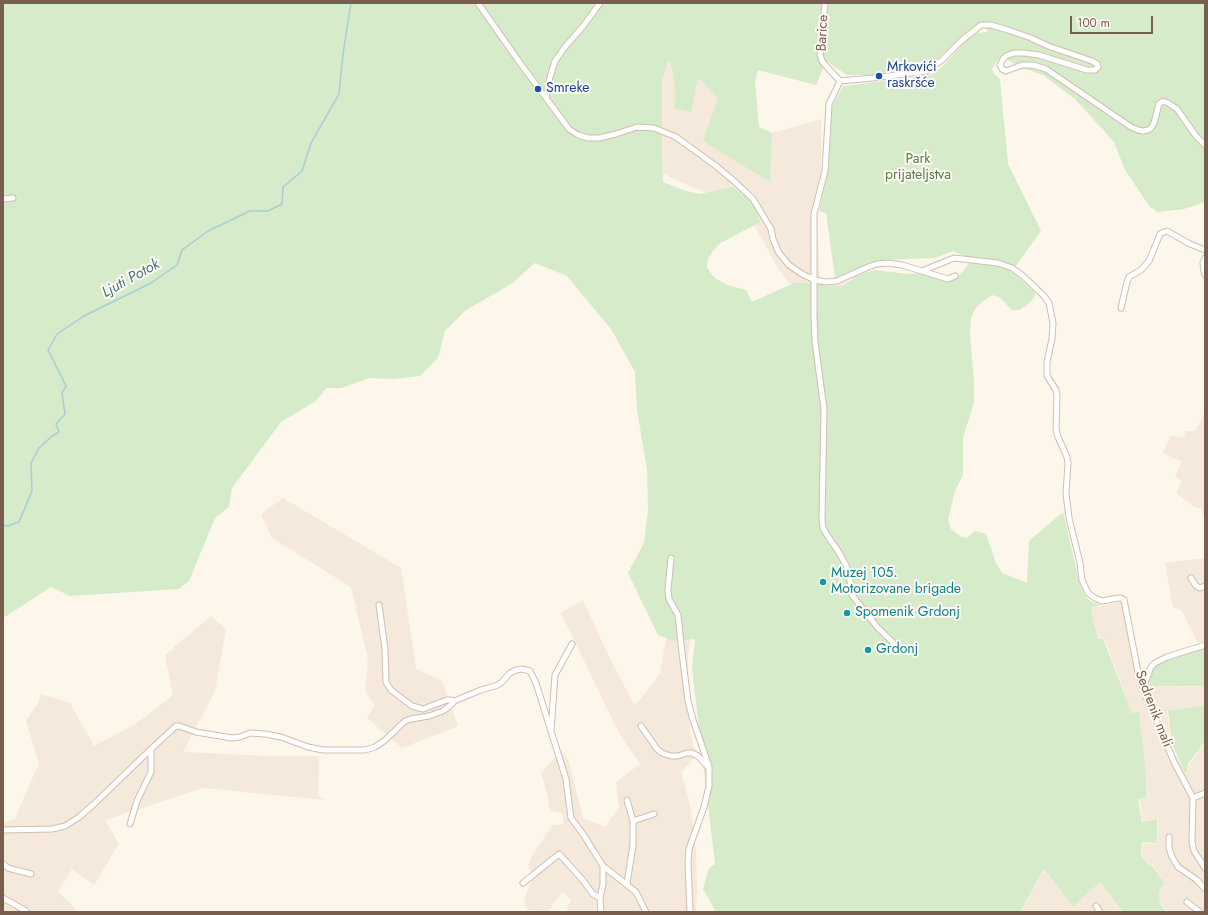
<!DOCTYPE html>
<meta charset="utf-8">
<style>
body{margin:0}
#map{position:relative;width:1208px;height:915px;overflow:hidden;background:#fcf6eb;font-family:Jost,sans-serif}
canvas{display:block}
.frame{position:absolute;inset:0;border:4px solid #785e4e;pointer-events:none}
.scale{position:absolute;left:1070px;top:16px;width:83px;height:18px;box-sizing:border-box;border:2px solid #785e4e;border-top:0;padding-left:5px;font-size:12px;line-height:14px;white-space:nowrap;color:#785e4e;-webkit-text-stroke:3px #fffaf2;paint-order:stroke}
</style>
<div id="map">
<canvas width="1208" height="915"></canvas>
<div class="frame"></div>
<div class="scale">100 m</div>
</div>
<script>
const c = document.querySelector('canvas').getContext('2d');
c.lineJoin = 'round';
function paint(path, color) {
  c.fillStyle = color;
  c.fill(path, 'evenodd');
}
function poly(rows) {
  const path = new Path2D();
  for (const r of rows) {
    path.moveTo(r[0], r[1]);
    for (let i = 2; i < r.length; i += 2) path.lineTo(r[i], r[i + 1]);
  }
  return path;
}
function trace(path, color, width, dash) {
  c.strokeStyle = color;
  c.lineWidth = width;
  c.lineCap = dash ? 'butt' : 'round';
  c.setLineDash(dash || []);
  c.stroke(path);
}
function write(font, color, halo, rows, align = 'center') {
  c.font = font + ' Jost,sans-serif';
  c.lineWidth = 4;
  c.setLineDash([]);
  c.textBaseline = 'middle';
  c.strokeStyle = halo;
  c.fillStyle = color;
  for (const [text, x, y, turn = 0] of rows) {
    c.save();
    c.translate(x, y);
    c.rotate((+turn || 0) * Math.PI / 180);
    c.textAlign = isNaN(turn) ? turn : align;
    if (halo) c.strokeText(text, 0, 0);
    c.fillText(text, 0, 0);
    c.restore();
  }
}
paint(poly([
 [476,3,669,61,675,85,674,108,698,78,718,98,704,141,770,182,772,133,821,119,821,179,817,210,820,283,838,285,863,276,848,325,804,301,779,270,747,212,655,170],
 [1204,414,1205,414,1205,520,1203,516,1201,508,1196,508,1191,505,1176,493,1182,481,1175,476,1182,462,1163,453,1171,435,1183,438,1186,431,1195,431],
 [283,498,401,568,416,669,442,681,458,726,402,748,367,718,375,706,365,691,368,658,351,587,272,538,261,514],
 [1205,558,1205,641,1198,643,1182,611,1173,607,1165,563],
 [583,600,609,657,635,706,660,674,668,628,696,605,688,655,688,689,690,733,697,755,681,772,690,805,696,851,697,889,696,912,567,912,567,909,571,900,562,892,548,912,531,912,524,905,527,891,534,876,528,866,533,853,553,825,564,824,562,813,550,811,547,794,541,773,562,750,569,762,583,818,605,827,619,807,616,782,640,764,618,731,561,613],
 [1121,602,1141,686,1203,687,1205,698,1205,705,1167,711,1171,745,1186,775,1189,765,1205,742,1205,912,1167,912,1161,903,1159,898,1160,889,1165,883,1153,865,1148,865,1142,855,1143,843,1157,844,1158,819,1143,821,1139,799,1148,797,1146,775,1139,711,1132,712,1104,638,1099,639,1091,608],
 [211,616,226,629,215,691,183,752,264,756,319,756,318,796,326,800,203,788,105,820,119,844,94,885,72,869,58,891,78,912,3,912,3,823,15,819,39,763,26,721,38,703,41,694,70,703,94,746,136,724,173,695,165,655],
 [1044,870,1073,907,1100,882,1122,912,1021,912]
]), '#f4e9da');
paint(poly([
 [3,3,1205,3,1205,202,1184,209,1158,212,1150,207,1125,170,1114,142,1075,99,1043,75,1032,71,1023,69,1010,61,1000,57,994,65,992,69,994,74,1000,79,1008,164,1041,231,1015,267,1003,262,969,258,953,251,935,258,883,260,866,264,835,278,826,213,819,211,828,172,832,106,843,86,925,76,934,73,942,67,967,40,977,33,987,32,987,23,979,23,956,41,935,61,927,66,919,69,873,75,847,75,826,61,816,85,758,70,755,81,759,127,772,133,770,182,703,141,718,98,698,78,691,112,674,108,675,85,670,62,668,62,662,78,662,164,663,182,686,191,701,194,732,187,747,198,755,208,760,222,719,244,713,251,708,259,707,267,712,275,718,280,730,286,746,290,752,302,794,283,812,283,827,286,843,286,858,275,875,270,908,274,920,273,940,280,949,280,958,276,964,270,969,263,996,266,1006,269,1014,273,1036,294,1033,299,1026,306,1019,310,1012,310,999,297,992,295,983,301,975,309,971,318,970,335,974,383,974,403,963,438,963,475,955,491,948,520,951,529,961,537,967,538,975,531,986,534,996,563,1002,573,1027,583,1029,541,1063,512,1080,585,1083,593,1088,599,1092,602,1101,605,1091,608,1098,639,1103,639,1132,713,1139,711,1146,775,1147,797,1138,799,1142,822,1157,819,1157,843,1142,842,1141,855,1148,865,1152,866,1165,883,1160,889,1159,894,1160,903,1166,912,1123,912,1100,882,1073,907,1044,869,1020,912,716,912,703,889,709,868,715,864,692,669,695,639,674,641,658,635,628,573,644,543,648,511,647,469,637,410,635,372,611,329,567,276,535,263,511,284,466,310,445,331,438,358,420,376,393,379,369,378,341,388,326,388,316,401,281,422,232,488,229,507,215,518,189,581,179,589,70,596,51,587,3,618],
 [1205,647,1205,696,1203,686,1146,686,1151,672,1157,664,1162,661],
 [1205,705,1205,741,1188,764,1186,775,1172,744,1168,711]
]), '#d5ebc9');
trace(poly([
 [3,525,8,526,19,522,32,491,31,463,39,448,51,437,59,432,56,424,65,414,62,393,66,386,48,350,57,334,84,316,151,283,177,265,182,250,208,231,250,211,268,211,282,204,283,187,302,171,311,143,339,94,343,54,351,3]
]), '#a6ced8', 1.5);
const minor = poly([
 [478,3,520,63,569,129,578,135,588,138,599,138,616,134,637,127,654,128,676,137,716,166,734,181,753,199,771,229,773,239,779,253,789,265,802,274,815,280,826,282,837,281,868,267,877,264,888,263,902,265,948,279,955,276],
 [825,3,820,55,822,61,826,66,840,81],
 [840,81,873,78,927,71,942,60,961,41,981,25,991,25,1008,30,1031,38,1048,46,1092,61,1097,64,1098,67,1095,70,1087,70,1039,55,1024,53,1014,53,1006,56,1003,59,1000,65,1002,69,1006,71,1022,65,1033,65,1046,69,1131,127,1138,130,1143,131,1148,130,1151,128,1154,123,1159,104,1163,101,1168,103,1177,109,1196,136,1205,145],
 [840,81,829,104,825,171,814,214,814,316,815,342,824,409,822,520,823,528,827,535,838,551,846,565,850,581,852,595,878,628,899,648],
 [546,97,550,77,555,61,565,47,584,25,600,3],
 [3,199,13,198],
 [1205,258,1203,263,1204,272,1205,275],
 [922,271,954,258,998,263,1012,268,1022,275,1044,296,1049,303,1053,323,1052,339,1047,362,1047,375,1049,379,1056,390,1057,396,1056,429,1058,437,1067,457,1068,463,1066,494,1069,518,1080,563,1082,580,1088,593,1095,598,1102,601,1119,598,1121,598,1124,600,1138,672,1145,694,1174,762,1193,798,1192,842,1194,851,1205,868],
 [1121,308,1127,282,1129,277,1141,270,1149,261,1160,234,1164,232,1167,231,1190,244,1205,250],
 [671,558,668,590,669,599,678,615,682,653,688,701,693,720,701,743,709,767,709,786,704,807,689,849,688,863,690,912],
 [1191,578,1196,586,1200,588,1205,586],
 [379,605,385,649,386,682,391,690,412,706,423,709,447,700,451,700,454,701],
 [572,644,555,675,551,731,566,779,571,818,583,834,603,866,603,884,600,898,601,912],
 [1145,689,1145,682,1148,675,1151,667,1155,663,1167,657,1205,645],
 [641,726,657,749,662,753,671,756,678,756,687,753,692,753,698,756,708,767],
 [1193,798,1205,793],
 [627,800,633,821],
 [130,824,137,801,151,772,151,749],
 [3,830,52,829,65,826,79,817,94,804,151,749,176,726,179,726,196,732,232,738,240,737,250,733,265,734,281,737,308,747,323,750,365,750,375,747,384,741,405,721,411,719,429,716,443,711,452,704,454,701,481,690,498,685,502,682,510,673,516,670,522,669,530,671,536,683,551,731],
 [1169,837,1169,848,1172,857,1178,867,1197,880,1205,889],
 [3,864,8,868,31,874],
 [603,866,636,892,646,912],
 [523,883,559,854,581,878,593,894,600,898],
 [627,884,633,845,633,821,654,814],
 [3,898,26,911],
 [1187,902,1200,912],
 [1096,906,1100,912]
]);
trace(minor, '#cfbfb0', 7);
trace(minor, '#fff', 5);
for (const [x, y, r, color] of [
 [879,76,4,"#1a4fb4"],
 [538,89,4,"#1a4fb4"],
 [823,582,4,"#0f9aa8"],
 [847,613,4,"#0f9aa8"],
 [868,650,4,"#0f9aa8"]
]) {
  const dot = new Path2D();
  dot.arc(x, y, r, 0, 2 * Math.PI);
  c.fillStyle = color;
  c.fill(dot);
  trace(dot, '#fffaf2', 1.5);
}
write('14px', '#785e4e', '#fffaf2', [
 ["Barice",823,33,-87],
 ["Sedrenik mali",1153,709,69]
]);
write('14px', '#164399', '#fffaf2', [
 ["Mrkovići",887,68],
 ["raskršće",887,84],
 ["Smreke",546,89]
], 'left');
write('14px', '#547d45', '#fffaf2', [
 ["Park",918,160],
 ["prijateljstva",918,176]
]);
write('14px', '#0d838f', '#fffaf2', [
 ["Muzej 105.",831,574],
 ["Motorizovane brigade",831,590],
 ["Spomenik Grdonj",855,613],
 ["Grdonj",876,650]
], 'left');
write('italic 15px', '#447783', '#fffaf2', [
 ["Ljuti Potok",131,279,-29]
]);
</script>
